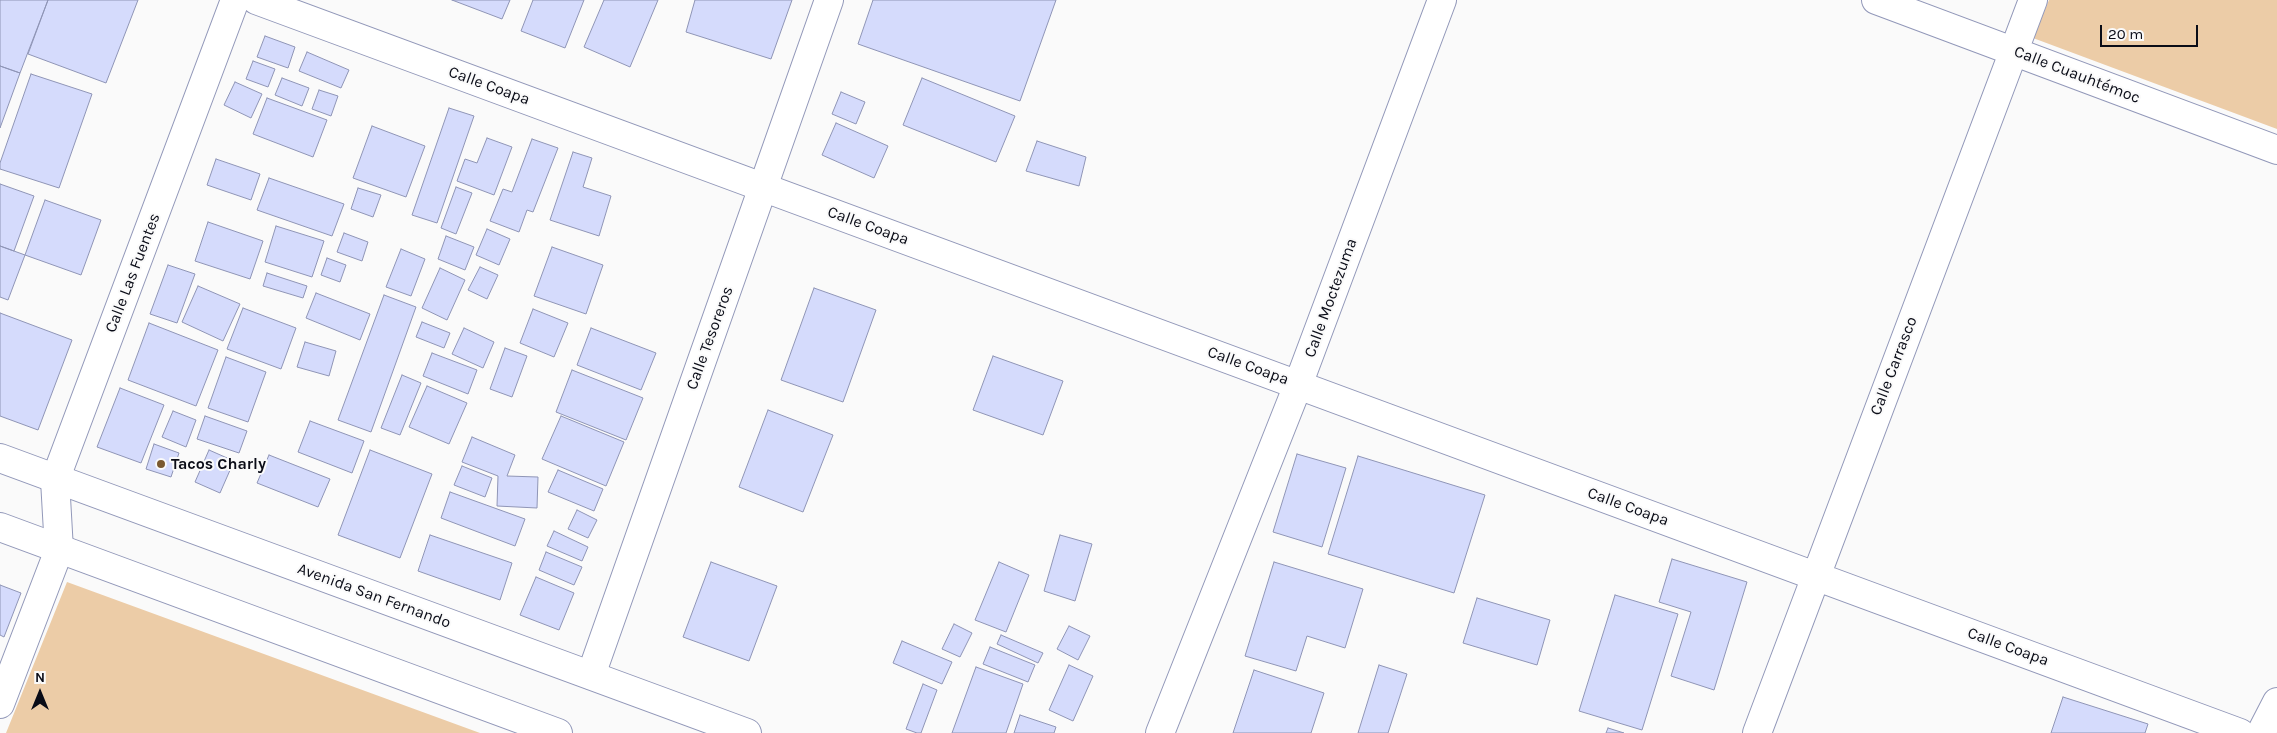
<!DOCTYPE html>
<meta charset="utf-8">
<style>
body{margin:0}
#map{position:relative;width:2277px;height:733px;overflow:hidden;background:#fafafa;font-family:Karla,sans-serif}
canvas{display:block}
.north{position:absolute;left:15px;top:668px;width:50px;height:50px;-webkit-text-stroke:4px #fafafa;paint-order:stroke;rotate:0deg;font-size:14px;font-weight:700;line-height:20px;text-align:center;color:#0a0c17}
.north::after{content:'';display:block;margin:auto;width:18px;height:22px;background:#0a0c17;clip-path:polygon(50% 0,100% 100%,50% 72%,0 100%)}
.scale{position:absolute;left:2100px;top:25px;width:98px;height:22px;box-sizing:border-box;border:2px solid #0a0c17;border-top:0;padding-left:6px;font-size:15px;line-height:18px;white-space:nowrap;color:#0a0c17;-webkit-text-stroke:4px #fafafa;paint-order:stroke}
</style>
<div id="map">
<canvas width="2277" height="733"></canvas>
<div class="north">N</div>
<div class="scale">20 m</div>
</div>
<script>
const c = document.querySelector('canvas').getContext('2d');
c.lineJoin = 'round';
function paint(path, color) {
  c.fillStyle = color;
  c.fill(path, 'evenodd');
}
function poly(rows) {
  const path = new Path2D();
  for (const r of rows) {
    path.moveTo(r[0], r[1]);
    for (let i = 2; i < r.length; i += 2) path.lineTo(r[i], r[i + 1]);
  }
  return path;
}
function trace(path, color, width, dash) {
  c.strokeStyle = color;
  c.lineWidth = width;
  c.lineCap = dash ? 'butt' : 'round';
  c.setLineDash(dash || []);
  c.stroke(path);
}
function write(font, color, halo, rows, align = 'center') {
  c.font = font + ' Karla,sans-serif';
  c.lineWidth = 4;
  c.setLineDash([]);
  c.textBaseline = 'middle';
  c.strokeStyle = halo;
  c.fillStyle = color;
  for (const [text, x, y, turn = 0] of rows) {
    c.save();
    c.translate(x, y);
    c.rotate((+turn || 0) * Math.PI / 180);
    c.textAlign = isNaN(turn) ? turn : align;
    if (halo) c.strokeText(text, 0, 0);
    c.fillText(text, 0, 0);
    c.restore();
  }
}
paint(poly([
 [2049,0,2277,0,2277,129,2033,38],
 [67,582,480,733,6,733]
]), '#eccca7');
const building = poly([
 [0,0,48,0,20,73,0,66,0,0],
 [48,0,138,0,106,83,28,54,48,0],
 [452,0,510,0,502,19,452,0],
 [533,0,584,0,565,48,521,31,533,0],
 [604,0,658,0,630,67,584,47,604,0],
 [695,0,792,0,771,59,686,32,695,0],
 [873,0,1056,0,1020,101,858,44,873,0],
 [265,36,295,47,288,68,257,57,265,36],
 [307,52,349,70,341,88,299,71,307,52],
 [253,61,275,69,268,87,246,79,253,61],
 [0,66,20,73,0,128,0,66],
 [31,74,92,94,59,188,0,169,0,163,31,74],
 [282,78,309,88,302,106,275,95,282,78],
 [922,78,1015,116,996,162,903,125,922,78],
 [235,82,262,94,251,118,224,105,235,82],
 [319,90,338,96,331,116,312,109,319,90],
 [841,92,865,102,856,124,832,114,841,92],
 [267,98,327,120,313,157,253,134,267,98],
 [449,108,474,116,437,223,412,215,449,108],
 [836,123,888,146,874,178,822,155,836,123],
 [372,126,425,146,406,197,353,178,372,126],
 [487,138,512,147,494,195,457,181,465,159,477,163,487,138],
 [532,139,558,148,533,212,527,210,519,232,490,221,503,189,512,192,532,139],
 [1037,141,1086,157,1079,186,1026,171,1037,141],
 [573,152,592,158,583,187,611,196,599,236,550,220,573,152],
 [216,159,260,174,251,200,207,185,216,159],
 [269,178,344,204,332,236,257,210,269,178],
 [0,184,34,196,14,251,0,246,0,184],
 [456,187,472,193,456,234,441,228,456,187],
 [358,188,381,195,373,217,351,209,358,188],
 [45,200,101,220,81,275,25,255,45,200],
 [208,222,263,241,250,279,195,261,208,222],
 [276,226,324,241,312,277,265,262,276,226],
 [487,229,510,239,499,265,476,255,487,229],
 [344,233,368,242,362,261,337,252,344,233],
 [446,236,474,247,465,270,438,259,446,236],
 [0,246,25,255,8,300,0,297,0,246],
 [552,247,603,265,586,314,534,296,552,247],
 [401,249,425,259,411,296,386,287,401,249],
 [327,258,346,265,340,282,321,275,327,258],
 [168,265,195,274,177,323,150,314,168,265],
 [480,267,498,275,487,299,468,290,480,267],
 [440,268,465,280,447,320,422,308,440,268],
 [267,273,307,286,303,298,263,286,267,273],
 [198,286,240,304,223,341,182,322,198,286],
 [814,288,876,310,843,402,781,380,814,288],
 [316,293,370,314,360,340,306,318,316,293],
 [384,295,416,307,371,432,338,420,384,295],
 [243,308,296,328,281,369,227,349,243,308],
 [533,309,568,323,554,357,520,343,533,309],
 [0,313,72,340,38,430,0,416,0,313],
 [422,322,450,333,444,348,416,337,422,322],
 [149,323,218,350,196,406,128,380,149,323],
 [464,328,494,342,483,368,452,354,464,328],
 [591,328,656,353,641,390,577,365,591,328],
 [305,342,336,351,329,376,297,367,305,342],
 [505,348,527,356,512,397,490,389,505,348],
 [432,353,477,370,468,394,423,376,432,353],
 [993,356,1063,381,1043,435,973,410,993,356],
 [226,357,266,372,248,422,208,408,226,357],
 [572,370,643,398,626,440,556,412,572,370],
 [402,375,421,383,400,435,381,428,402,375],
 [427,386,467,403,449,444,409,427,427,386],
 [120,388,164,405,141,463,97,447,120,388],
 [768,410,833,435,803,512,739,487,768,410],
 [173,411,196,420,186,447,162,437,173,411],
 [205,416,247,431,239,453,197,439,205,416],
 [561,416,624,442,606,486,542,459,561,416],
 [310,421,364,441,352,473,298,452,310,421],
 [472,437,515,455,507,476,538,477,537,508,497,506,498,476,462,462,472,437],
 [154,444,179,453,171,477,146,469,154,444],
 [209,450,234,461,220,493,195,482,209,450],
 [370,450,432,474,400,558,338,535,370,450],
 [1297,454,1346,468,1322,547,1273,532,1297,454],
 [269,455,330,479,318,507,257,483,269,455],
 [1358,456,1485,495,1454,593,1328,554,1358,456],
 [462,466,492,478,485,497,454,485,462,466],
 [558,470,603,489,594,511,548,492,558,470],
 [450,492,525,519,515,546,441,518,450,492],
 [577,510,597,520,588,538,568,529,577,510],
 [554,531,588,547,582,561,547,546,554,531],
 [430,535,512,563,500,600,418,571,430,535],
 [1060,535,1092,544,1075,601,1044,591,1060,535],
 [546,552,582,567,574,585,539,570,546,552],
 [1672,559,1747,582,1714,690,1671,676,1691,612,1659,602,1672,559],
 [711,562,777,586,749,661,683,637,711,562],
 [999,562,1029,575,1006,632,975,620,999,562],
 [1274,562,1363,589,1345,648,1307,636,1296,671,1245,656,1274,562],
 [536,577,574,593,559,630,520,615,536,577],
 [0,585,21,593,4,637,0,635,0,585],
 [1615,595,1678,614,1642,730,1579,711,1615,595],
 [1477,598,1550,620,1537,665,1463,643,1477,598],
 [954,624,972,633,960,657,942,649,954,624],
 [1069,626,1090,636,1078,660,1057,649,1069,626],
 [1001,635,1043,653,1038,663,997,644,1001,635],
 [902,641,952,662,942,684,893,663,902,641],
 [990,647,1035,665,1028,682,983,664,990,647],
 [1069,665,1093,676,1073,721,1049,710,1069,665],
 [1379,665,1407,674,1388,733,1358,733,1379,665],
 [976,667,1023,684,1006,733,952,733,976,667],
 [1254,670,1324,693,1311,733,1233,733,1254,670],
 [923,684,937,690,921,733,917,733,906,729,923,684],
 [2063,697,2148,724,2145,733,2051,733,2063,697],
 [1020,715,1056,727,1054,733,1014,733,1020,715],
 [1608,728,1624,733,1606,733,1608,728]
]);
paint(building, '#d5dbfc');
trace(building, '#8f95b6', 1);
const minor = poly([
 [256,0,2240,733],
 [1876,0,2277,150],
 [591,675,829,0],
 [0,704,59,550,55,480,235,0],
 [1160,733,1298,385,1442,0],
 [1757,733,2033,0]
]);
const tertiary = poly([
 [2261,733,2277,702]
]);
const secondary = poly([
 [0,458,747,733],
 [0,527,558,733]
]);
trace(minor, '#9298b9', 30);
trace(tertiary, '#9298b9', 30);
trace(secondary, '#9298b9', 30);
trace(minor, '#fff', 28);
trace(tertiary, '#fff', 28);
trace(secondary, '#fff', 28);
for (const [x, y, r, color] of [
 [161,464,5,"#7a5930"]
]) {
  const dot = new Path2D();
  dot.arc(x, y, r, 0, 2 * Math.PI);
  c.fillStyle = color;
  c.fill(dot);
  trace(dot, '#fafafa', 2);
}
write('16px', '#0a0c17', '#fafafa', [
 ["Calle Cuauhtémoc",2077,75,21],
 ["Calle Coapa",489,86,20],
 ["Calle Coapa",868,226,20],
 ["Calle Las Fuentes",133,273,-69],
 ["Calle Moctezuma",1331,298,-70],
 ["Calle Tesoreros",710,338,-70],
 ["Calle Coapa",1248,366,20],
 ["Calle Carrasco",1894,366,-69],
 ["Calle Coapa",1628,507,20],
 ["Avenida San Fernando",374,596,20],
 ["Calle Coapa",2008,647,20]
]);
write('bold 16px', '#0a0c17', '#fafafa', [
 ["Tacos Charly",171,464]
], 'left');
</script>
